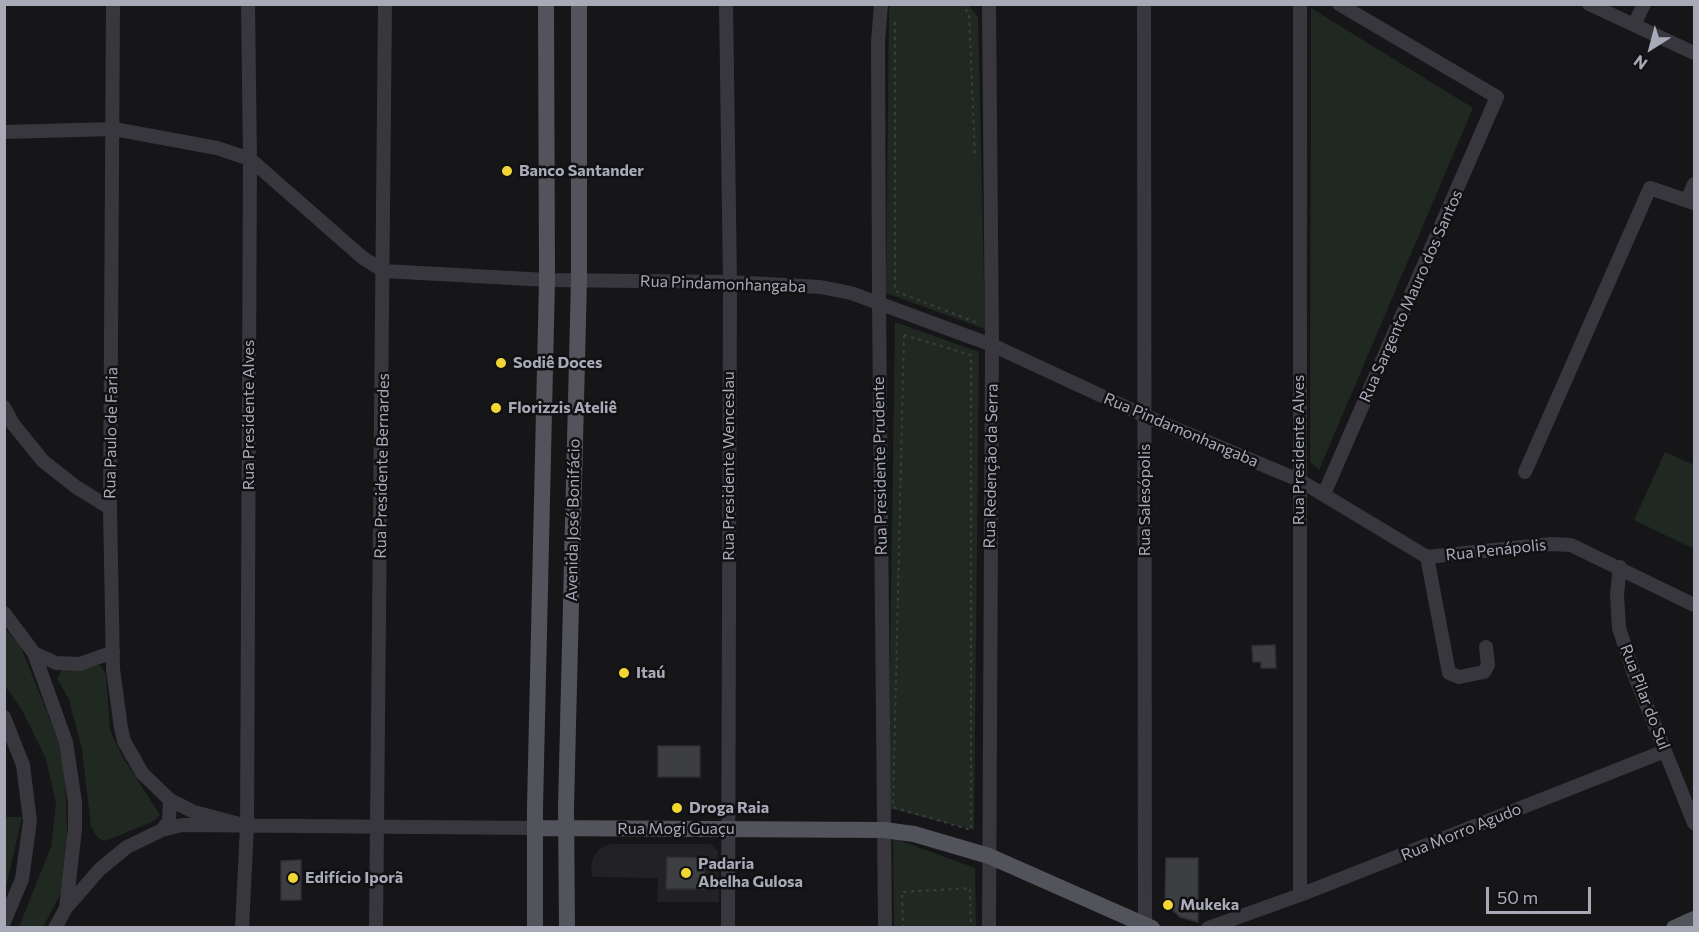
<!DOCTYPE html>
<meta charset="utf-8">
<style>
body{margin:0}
#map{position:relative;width:1699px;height:932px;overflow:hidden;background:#161618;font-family:Commissioner,sans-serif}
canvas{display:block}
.frame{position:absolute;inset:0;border:6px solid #a8aab8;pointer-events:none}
.north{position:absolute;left:1621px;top:18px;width:60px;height:60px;-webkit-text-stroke:4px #111113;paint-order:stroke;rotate:216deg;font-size:16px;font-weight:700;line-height:24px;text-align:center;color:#a8aab8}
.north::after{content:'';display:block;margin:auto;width:21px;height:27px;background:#a8aab8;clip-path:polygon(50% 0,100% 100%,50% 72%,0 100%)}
.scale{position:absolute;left:1486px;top:887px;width:105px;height:27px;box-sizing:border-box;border:3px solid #a8aab8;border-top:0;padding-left:8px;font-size:18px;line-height:21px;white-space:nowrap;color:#a8aab8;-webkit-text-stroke:4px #111113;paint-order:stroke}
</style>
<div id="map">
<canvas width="1699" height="932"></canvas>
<div class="frame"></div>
<div class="north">N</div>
<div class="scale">50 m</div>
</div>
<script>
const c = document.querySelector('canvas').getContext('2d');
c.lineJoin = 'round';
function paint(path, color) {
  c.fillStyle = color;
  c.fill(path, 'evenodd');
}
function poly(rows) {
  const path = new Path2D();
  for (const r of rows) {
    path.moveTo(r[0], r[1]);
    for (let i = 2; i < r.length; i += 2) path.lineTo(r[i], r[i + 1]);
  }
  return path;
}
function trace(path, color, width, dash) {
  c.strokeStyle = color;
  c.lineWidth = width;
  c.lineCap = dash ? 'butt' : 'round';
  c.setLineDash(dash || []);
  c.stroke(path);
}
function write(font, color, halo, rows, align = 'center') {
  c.font = font + ' Commissioner,sans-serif';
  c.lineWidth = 5;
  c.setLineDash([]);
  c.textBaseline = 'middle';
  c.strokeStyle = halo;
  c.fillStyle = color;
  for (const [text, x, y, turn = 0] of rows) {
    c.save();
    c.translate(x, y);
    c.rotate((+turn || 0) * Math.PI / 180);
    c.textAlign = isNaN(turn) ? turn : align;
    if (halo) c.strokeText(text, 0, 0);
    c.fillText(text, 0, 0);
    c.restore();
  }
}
paint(poly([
 [609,844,710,844,718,851,719,902,657,902,658,878,592,877,591,865,594,856,601,848]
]), '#222225');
paint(poly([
 [892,4,968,5,978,17,985,329,886,293,889,9],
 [1311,8,1473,108,1319,470,1310,462],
 [895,322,979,352,974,830,888,808],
 [1665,452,1694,465,1694,549,1634,520],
 [4,628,20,645,64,754,69,878,43,927,19,927,51,847,56,803,46,759,22,710,5,686],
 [100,665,106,674,110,730,122,756,160,815,152,822,105,841,98,838,91,827,82,749,69,700,57,678,62,670],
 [5,817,22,817,5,891,4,817],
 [893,838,975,868,976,927,894,927]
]), '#202822');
const building = poly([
 [1275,645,1276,668,1261,668,1261,662,1253,662,1252,646,1275,645],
 [658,746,700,746,700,777,658,777,658,746],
 [667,857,705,858,704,889,666,889,667,857],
 [1166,858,1198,858,1198,922,1180,917,1165,903,1166,858],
 [301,860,301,900,281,900,281,861,301,860]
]);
paint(building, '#3d3e42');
trace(building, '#313034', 1.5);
trace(poly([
 [960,4,969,13,975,158],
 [895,22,895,291,978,323],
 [904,335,971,355,971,830,893,807,904,335],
 [903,928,902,892,970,888,971,928]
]), '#3d3d44', 2, [3, 4.5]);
trace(poly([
 [113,4,110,508,113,669,121,728,124,741,142,773,170,800,194,812,247,826],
 [726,4,730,282,728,928],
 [881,4,878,42,879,302,885,928],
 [1144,4,1145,928],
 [1589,4,1694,53],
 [1634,25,1644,4],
 [4,132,114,129,217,148,250,159,363,258,384,271,547,280,730,282,820,287,851,293,992,345,1145,416,1299,480,1427,557],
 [1687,200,1694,184],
 [4,407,13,424,43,461,76,487,110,508],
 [1525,472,1650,188,1694,203],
 [1324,494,1497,97,1339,4],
 [1620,567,1617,594,1619,628,1634,674,1694,823],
 [4,613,34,653,66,742,75,802,75,829,66,908,55,928],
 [1486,647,1488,665,1484,672,1459,677,1449,673,1427,557,1551,544,1571,545,1694,605],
 [34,653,56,663,80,664,113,652],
 [4,717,23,765,30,821,22,879,4,922],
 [162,830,169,821,170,800],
 [1300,895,1300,4],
 [66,908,100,869,127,847,162,830,182,825,535,828],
 [242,928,247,826,250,159,248,4],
 [376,928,385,4],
 [989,928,992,345,989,4],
 [1208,928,1300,895,1665,751]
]), '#37373d', 14);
trace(poly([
 [535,828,884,830,914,834,989,856,1152,928],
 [535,928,535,807,547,280,546,4],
 [567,928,566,807,579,279,579,4],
 [1674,928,1694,919]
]), '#53535c', 16);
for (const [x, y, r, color] of [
 [507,171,6,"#f1d734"],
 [501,363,6,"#f1d734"],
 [496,408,6,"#f1d734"],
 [624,673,6,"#f1d734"],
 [677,808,6,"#f1d734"],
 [686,873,6,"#f1d734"],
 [293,878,6,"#f1d734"],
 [1168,905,6,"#f1d734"]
]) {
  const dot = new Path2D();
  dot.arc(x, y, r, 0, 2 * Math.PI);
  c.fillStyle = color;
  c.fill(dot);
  trace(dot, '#111113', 2);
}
write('bold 16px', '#a8aab8', '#111113', [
 ["Banco Santander",519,171],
 ["Sodiê Doces",513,363],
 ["Florizzis Ateliê",508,408],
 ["Itaú",636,673],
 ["Droga Raia",689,808],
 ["Padaria",698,864],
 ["Abelha Gulosa",698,882],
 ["Edifício Iporã",305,878],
 ["Mukeka",1180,905]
], 'left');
write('16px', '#a8aab8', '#111113', [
 ["Rua Pindamonhangaba",723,284,2],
 ["Rua Sargento Mauro dos Santos",1411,296,-66],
 ["Rua Presidente Alves",249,415,-90],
 ["Rua Pindamonhangaba",1181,430,23],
 ["Rua Paulo de Faria",111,433,-89],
 ["Rua Presidente Alves",1299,450,-90],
 ["Rua Presidente Bernardes",382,466,-89],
 ["Rua Presidente Wenceslau",729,466,-90],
 ["Rua Presidente Prudente",880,466,-91],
 ["Rua Redenção da Serra",991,466,-89],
 ["Rua Salesópolis",1145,500,-90],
 ["Avenida José Bonifácio",573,520,-89],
 ["Rua Penápolis",1496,550,-6],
 ["Rua Pilar do Sul",1645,697,69],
 ["Rua Mogi Guaçu",676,829],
 ["Rua Morro Agudo",1461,832,-22]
]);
</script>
